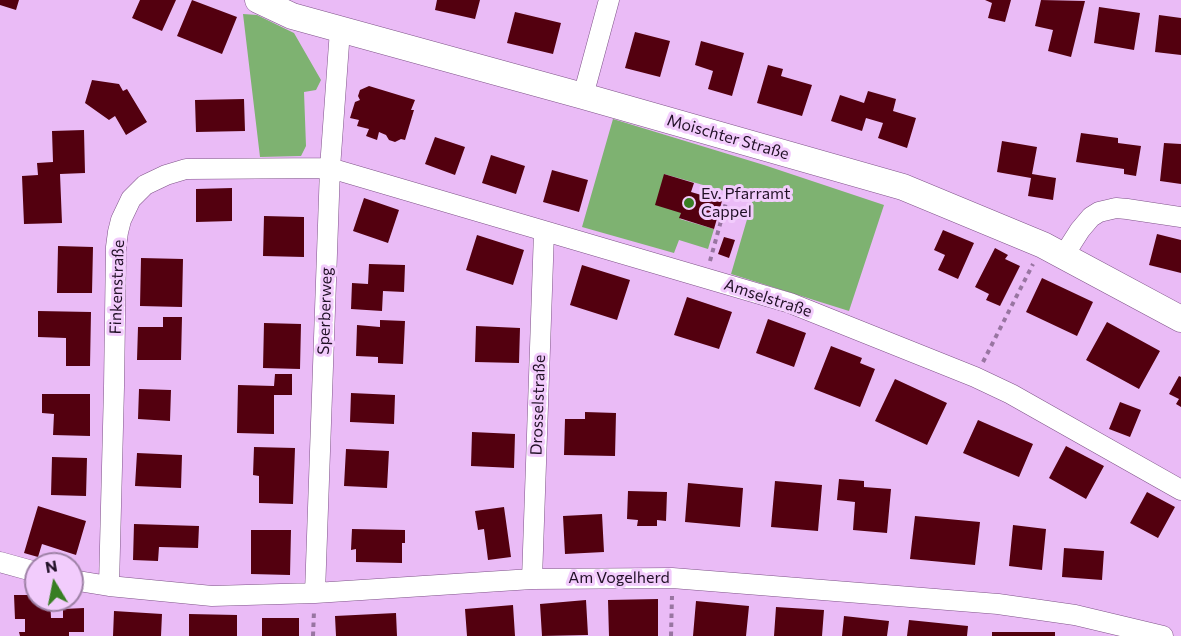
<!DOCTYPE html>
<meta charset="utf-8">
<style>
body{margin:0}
#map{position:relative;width:1181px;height:636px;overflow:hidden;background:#eabbf6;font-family:Commissioner,sans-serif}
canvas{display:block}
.north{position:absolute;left:24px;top:552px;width:60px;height:60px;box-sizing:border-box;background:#f2ccfc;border:2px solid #9e81a6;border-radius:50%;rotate:350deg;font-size:16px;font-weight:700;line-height:24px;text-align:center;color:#211026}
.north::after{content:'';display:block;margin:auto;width:21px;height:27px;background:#387e23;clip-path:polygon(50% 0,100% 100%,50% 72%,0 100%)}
</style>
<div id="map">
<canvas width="1181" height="636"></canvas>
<div class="north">N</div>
</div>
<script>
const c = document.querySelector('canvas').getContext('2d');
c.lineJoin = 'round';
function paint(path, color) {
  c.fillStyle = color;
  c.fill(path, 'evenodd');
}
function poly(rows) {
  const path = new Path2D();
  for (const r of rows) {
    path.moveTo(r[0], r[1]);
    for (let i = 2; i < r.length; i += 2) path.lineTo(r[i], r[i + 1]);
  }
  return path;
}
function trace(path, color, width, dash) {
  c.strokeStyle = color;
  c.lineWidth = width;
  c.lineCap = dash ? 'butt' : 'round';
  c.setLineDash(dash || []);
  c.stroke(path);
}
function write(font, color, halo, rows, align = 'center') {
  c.font = font + ' Commissioner,sans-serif';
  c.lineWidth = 6;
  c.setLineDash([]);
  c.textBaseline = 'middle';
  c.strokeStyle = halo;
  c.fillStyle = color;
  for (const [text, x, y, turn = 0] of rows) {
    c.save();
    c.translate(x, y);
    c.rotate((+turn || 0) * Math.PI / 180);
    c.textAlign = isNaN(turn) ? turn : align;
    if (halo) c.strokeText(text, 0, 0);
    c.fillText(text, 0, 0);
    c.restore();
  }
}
paint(poly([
 [243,14,257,15,294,33,321,80,316,90,304,92,306,146,301,156,260,157],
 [613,119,764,165,884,205,849,311,731,274,753,199,664,174,681,213,680,219,714,229,708,249,679,240,674,253,582,227]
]), '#7eb271');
paint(poly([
 [0,0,19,0,16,10,0,5],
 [140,0,176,0,162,31,132,18],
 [192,0,237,17,222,54,177,36],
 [437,0,480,0,475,19,435,10],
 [985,0,1011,0,1005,22,988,18,992,3],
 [1041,0,1085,1,1071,57,1048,51,1053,30,1035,26],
 [1099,7,1140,13,1134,50,1094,43],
 [515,12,561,23,553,54,507,43],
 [1159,15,1181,18,1181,55,1155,52],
 [635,32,670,41,660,77,625,68],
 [701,41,744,53,732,96,708,89,713,71,695,65],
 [768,65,783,69,781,76,812,85,802,116,757,103],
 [92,80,119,84,123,91,127,89,147,122,126,135,115,116,109,120,85,103],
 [369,86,415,100,411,110,414,110,405,140,401,139,395,142,389,140,386,135,379,132,377,140,366,136,369,129,357,126,359,120,350,118,355,102,360,100,358,96,360,90],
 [868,91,896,99,893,111,916,118,907,148,878,138,883,123,866,118,862,131,831,121,840,95,864,103],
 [244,99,245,131,196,132,195,100],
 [84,130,85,173,60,174,62,223,24,224,22,176,38,175,37,163,53,162,52,131],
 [1081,133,1118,138,1118,143,1141,146,1136,176,1124,174,1124,169,1076,162],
 [435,137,465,147,455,175,425,164],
 [1002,141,1037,147,1032,174,1056,178,1053,200,1028,196,1031,178,997,172],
 [1164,143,1181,144,1181,184,1160,181],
 [491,155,525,166,516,194,482,183],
 [552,170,588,180,579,212,543,202],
 [664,174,694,183,691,192,722,201,714,229,679,218,681,213,655,205],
 [232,188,232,221,196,222,196,189],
 [364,198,399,210,388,243,353,231],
 [264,216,304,217,304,257,263,256],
 [943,230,974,243,958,279,938,270,945,255,934,250],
 [1157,234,1181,240,1181,273,1149,265],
 [477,235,524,250,513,285,466,270],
 [724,237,735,240,729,258,718,254],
 [58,246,93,247,92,293,57,293],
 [995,248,1008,255,1005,259,1020,266,1000,306,986,300,989,294,975,287],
 [141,258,183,259,182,307,140,306],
 [369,264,405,265,404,292,383,291,382,311,351,309,352,283,368,284],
 [582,265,630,280,617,320,570,305],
 [1042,278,1093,302,1077,336,1026,312],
 [687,297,732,312,719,349,674,335],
 [38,311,91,312,90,366,66,366,66,338,38,337],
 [163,317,182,317,181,360,137,360,138,327,163,327],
 [768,319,806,333,794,367,756,353],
 [380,320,405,321,403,364,378,363,378,357,356,356,357,325,380,327],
 [1107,322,1160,351,1139,389,1086,360],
 [264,323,301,324,300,369,263,368],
 [476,326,520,328,519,363,475,362],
 [831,346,862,358,860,363,875,369,860,407,814,389],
 [275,374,292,374,292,395,274,395,274,434,237,433,238,385,274,386],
 [1179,376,1181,377,1181,407,1176,404,1179,399,1169,394],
 [895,379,947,403,927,445,875,421],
 [139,389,171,390,170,421,138,419],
 [351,393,395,395,394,424,350,422],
 [42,394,90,394,90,436,53,435,54,414,42,413],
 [1120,402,1141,410,1130,437,1109,429],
 [585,412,616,413,615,456,564,455,565,419,585,419],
 [978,420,1033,444,1019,477,963,453],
 [472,432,515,434,514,468,471,466],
 [1066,446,1104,466,1086,499,1049,478],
 [254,447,295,448,293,504,259,503,259,476,253,475],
 [346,449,389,451,387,488,344,486],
 [137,453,182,455,181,488,135,486],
 [52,457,87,458,86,496,51,495],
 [839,479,864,481,864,487,891,489,887,533,853,530,855,502,837,500],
 [775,481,822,485,818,531,771,527],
 [688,483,743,488,740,527,685,522],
 [628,491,667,492,666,521,657,520,657,526,637,526,638,520,627,519],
 [1147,492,1175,507,1158,538,1130,523],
 [38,506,86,521,76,555,42,544,38,557,24,553],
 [504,507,511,557,488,560,484,529,478,530,475,511],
 [602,514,604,552,565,554,563,516],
 [915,516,980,522,975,565,910,559],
 [134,524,199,526,198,548,159,547,158,561,133,560],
 [1013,525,1046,529,1042,570,1009,566],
 [352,529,405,530,405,543,402,543,402,563,356,562,356,549,351,550],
 [251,530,291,530,290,575,251,574],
 [1064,548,1104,551,1102,580,1062,577],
 [14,595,30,595,30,599,50,600,51,618,63,618,63,609,84,608,84,632,69,632,69,636,20,636,19,632,25,632,25,619,15,619],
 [658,599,658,636,609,636,608,600],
 [586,600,588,635,542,636,540,604],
 [696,601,749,606,746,636,693,636],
 [513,605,515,636,467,636,465,609],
 [776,607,824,610,822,636,774,636],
 [114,611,162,614,161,636,113,636],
 [396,613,397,636,336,636,335,616],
 [189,614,237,615,237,636,189,636],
 [844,616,889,621,887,636,842,636],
 [262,618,299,618,299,636,262,636],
 [909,620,968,626,967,636,907,636],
 [992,632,1055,632,1055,636,992,636]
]), '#53000f');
const minor = poly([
 [583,96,609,0],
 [1064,255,1080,230,1091,217,1099,212,1116,208,1127,209,1181,217],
 [0,562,36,572],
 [532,579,544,232],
 [72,580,109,586,212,596,315,593,532,579,672,578,998,604,1075,615,1163,636],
 [109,586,114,387,116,247,118,232,121,220,131,199,145,185,166,175,186,169,330,168,790,303,975,377,1011,394,1181,490],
 [315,593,330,168,340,30]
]);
const tertiary = poly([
 [258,0,292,16,583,96,903,187,1043,245,1181,319]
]);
trace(minor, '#7e5388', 21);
trace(tertiary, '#7e5388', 27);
trace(poly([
 [710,261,727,199],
 [983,362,1033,264],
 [313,636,314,611],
 [671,636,672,596]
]), '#9875a1', 4, [4.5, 4.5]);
trace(minor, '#fff', 20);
trace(tertiary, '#fff', 26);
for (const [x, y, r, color] of [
 [689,203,6,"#387e23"]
]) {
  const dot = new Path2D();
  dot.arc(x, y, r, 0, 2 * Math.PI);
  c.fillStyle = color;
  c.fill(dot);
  trace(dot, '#f2ccfc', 2);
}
write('16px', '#211026', '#f2ccfc', [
 ["Moischter Straße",728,137,16],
 ["Finkenstraße",117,287,-88],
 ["Amselstraße",768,298,18],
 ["Sperberweg",325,311,-88],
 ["Drosselstraße",538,405,-88],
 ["Am Vogelherd",619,578]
]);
write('16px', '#211026', '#f2ccfc', [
 ["Ev. Pfarramt",701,194],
 ["Cappel",701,212]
], 'left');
</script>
